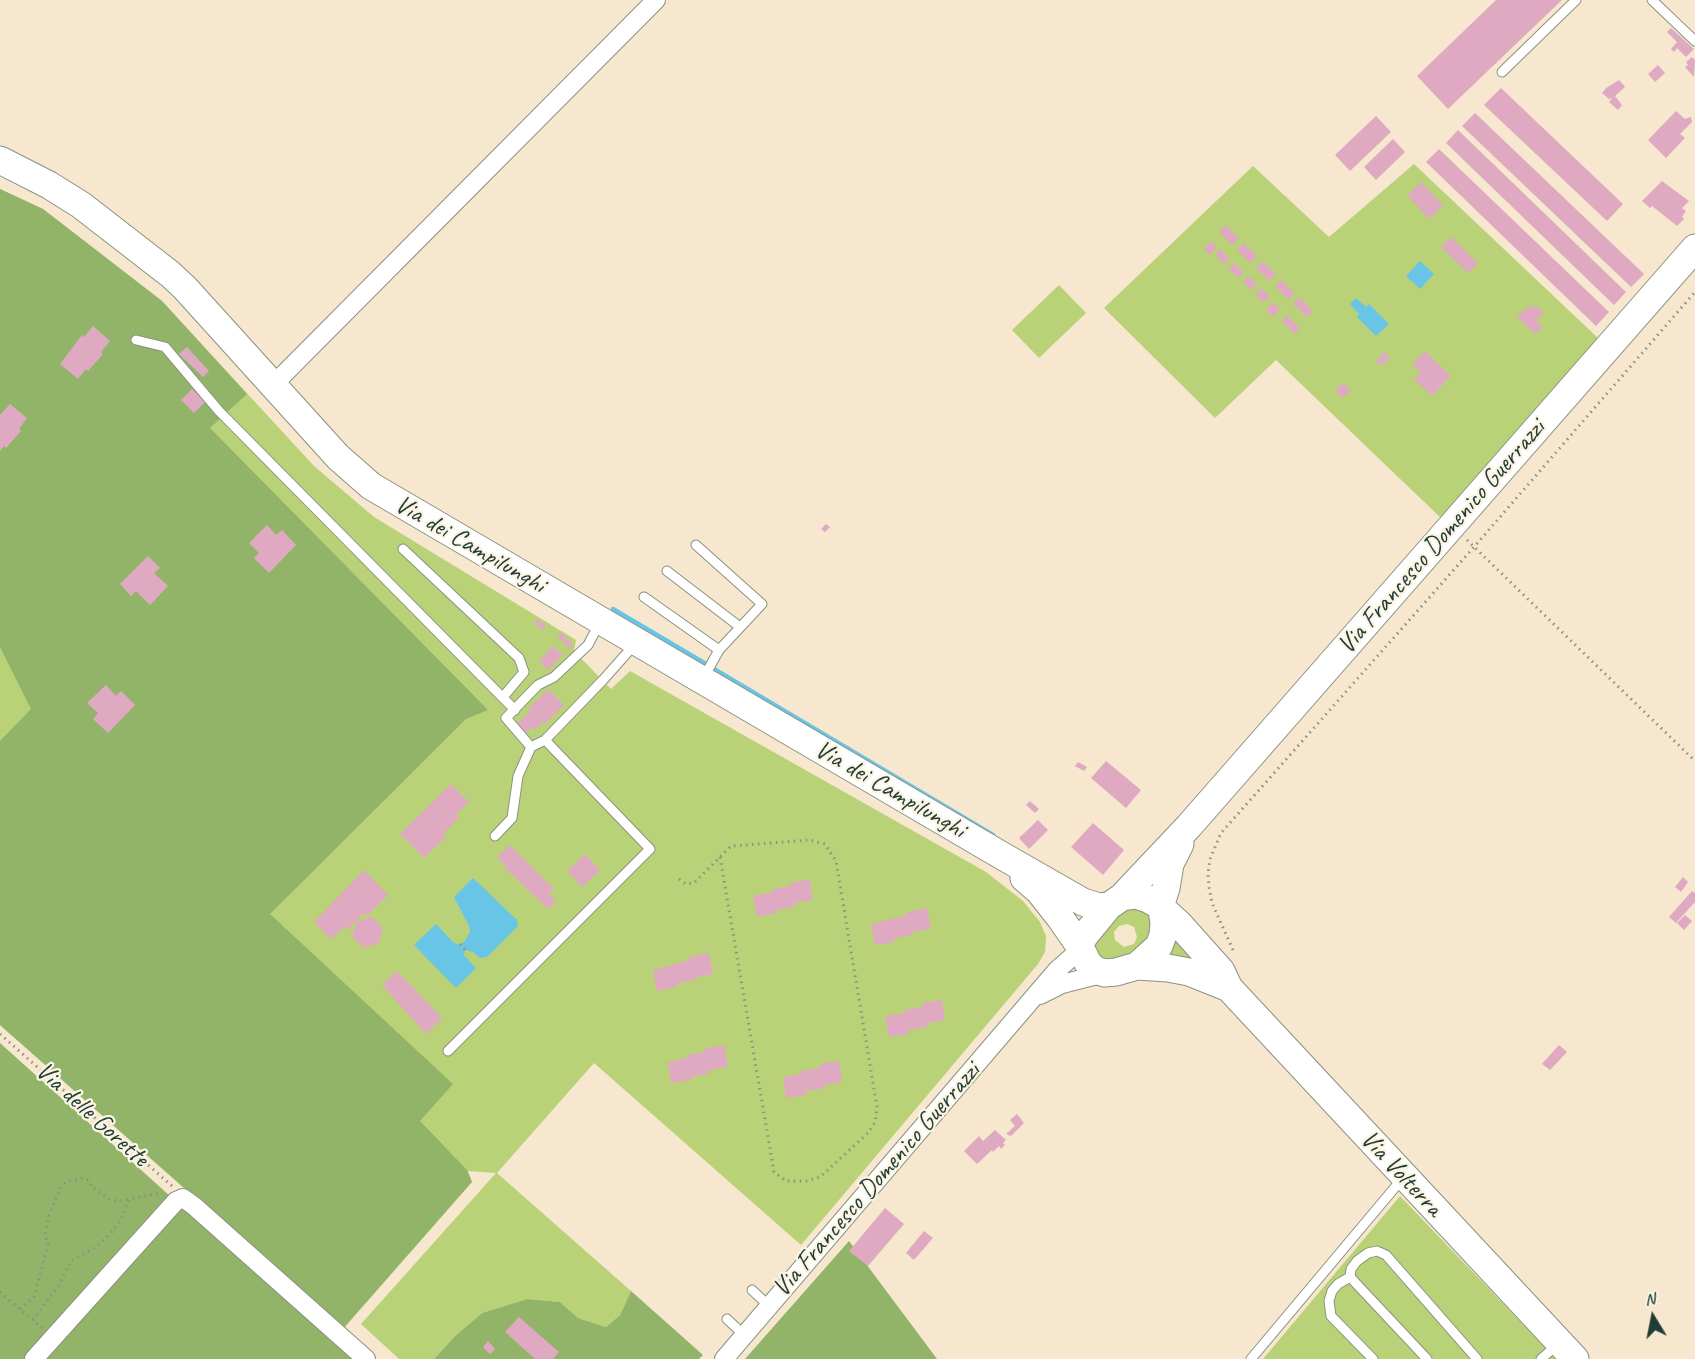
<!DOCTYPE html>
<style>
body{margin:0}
#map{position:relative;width:1695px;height:1359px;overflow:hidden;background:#f6e7ce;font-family:Caveat,sans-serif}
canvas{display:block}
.north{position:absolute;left:1623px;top:1287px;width:60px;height:60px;-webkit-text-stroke:4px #fcf5e5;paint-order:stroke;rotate:350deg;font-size:16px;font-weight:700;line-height:24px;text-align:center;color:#1f3d34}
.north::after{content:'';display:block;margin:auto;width:21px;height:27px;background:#1f3d34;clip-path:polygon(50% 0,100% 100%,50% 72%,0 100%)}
</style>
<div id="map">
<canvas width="1695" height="1359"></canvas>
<div class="north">N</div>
</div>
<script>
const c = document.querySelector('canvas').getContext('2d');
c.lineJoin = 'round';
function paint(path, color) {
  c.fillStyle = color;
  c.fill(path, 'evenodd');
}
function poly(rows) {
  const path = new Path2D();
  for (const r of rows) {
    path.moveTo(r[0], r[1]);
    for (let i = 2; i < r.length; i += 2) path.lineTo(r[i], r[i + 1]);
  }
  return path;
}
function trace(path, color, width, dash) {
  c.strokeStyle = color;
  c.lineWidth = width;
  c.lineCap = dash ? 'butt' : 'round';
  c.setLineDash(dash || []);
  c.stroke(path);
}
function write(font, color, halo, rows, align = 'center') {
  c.font = font + ' Caveat,sans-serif';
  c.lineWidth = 4.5;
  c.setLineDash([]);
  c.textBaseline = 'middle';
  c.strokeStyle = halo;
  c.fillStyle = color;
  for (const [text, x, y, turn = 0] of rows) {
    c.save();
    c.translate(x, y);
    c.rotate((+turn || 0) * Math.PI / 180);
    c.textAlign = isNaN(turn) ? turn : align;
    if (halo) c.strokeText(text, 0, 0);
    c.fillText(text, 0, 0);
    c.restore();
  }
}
paint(poly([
 [1414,164,1599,339,1442,519,1276,360,1215,418,1104,308,1253,166,1329,237],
 [0,189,43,209,162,301,314,466,374,517,576,640,574,651,611,689,630,671,986,872,1023,901,1040,922,1046,936,1045,952,1038,964,801,1245,594,1063,497,1173,631,1291,620,1315,606,1327,578,1318,560,1302,527,1299,482,1313,456,1335,434,1359,399,1359,361,1324,496,1173,468,1171,472,1182,18,1041,0,1025],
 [1059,285,1086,313,1039,358,1012,330],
 [1146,906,1157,935,1128,958,1102,960,1093,948,1097,934,1120,907],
 [1127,924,1134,927,1137,937,1134,944,1124,947,1115,940,1114,932,1119,926],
 [1171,927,1212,972,1162,956],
 [1400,1196,1556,1359,1263,1359]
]), '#b9d277');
paint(poly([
 [0,189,43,209,162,301,247,394,210,428,488,710,466,719,270,914,453,1084,420,1121,467,1170,472,1182,343,1329,0,1025,0,741,31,709,0,647],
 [0,1043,170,1196,355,1359,0,1359],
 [849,1241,937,1359,745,1359],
 [631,1291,703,1355,699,1359,434,1359,456,1335,482,1313,527,1299,560,1302,578,1318,606,1327,620,1315]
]), '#92b468');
paint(poly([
 [1420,261,1434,274,1420,289,1406,276],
 [1356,298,1366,307,1369,304,1389,324,1376,336,1357,317,1359,314,1350,304],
 [473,878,517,920,518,926,487,957,480,958,473,952,465,950,464,955,476,968,456,988,414,945,436,924,453,942,459,945,465,941,470,932,469,926,454,897]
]), '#68c5e6');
trace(poly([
 [613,609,706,664],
 [714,669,993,835]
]), '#68c5e6', 4.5);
paint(poly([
 [1496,0,1562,0,1448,109,1417,76],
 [1671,28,1694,49,1686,57,1677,48,1674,52,1671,49,1677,42,1667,32],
 [1692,57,1695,60,1694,77,1685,67,1688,65,1686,62],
 [1658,65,1665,73,1655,82,1648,74],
 [1619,80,1625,87,1615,96,1622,105,1618,110,1609,102,1612,98,1609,99,1602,93,1606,88],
 [1501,88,1623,204,1607,221,1484,105],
 [1676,111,1685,119,1691,117,1692,122,1680,134,1685,138,1666,158,1648,140],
 [1475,113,1644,274,1631,287,1462,126],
 [1376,116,1391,132,1350,171,1335,155],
 [1458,130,1626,292,1614,305,1446,143],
 [1393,139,1405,152,1376,180,1364,167],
 [1439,149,1609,312,1596,326,1426,162],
 [1662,181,1689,201,1682,208,1686,211,1682,217,1684,219,1677,226,1652,206,1650,208,1642,201],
 [1421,182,1443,205,1429,219,1407,195],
 [1226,225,1239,238,1232,245,1219,232],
 [1451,237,1478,263,1468,273,1441,247],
 [1211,241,1217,247,1209,255,1204,249],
 [1244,243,1257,256,1250,263,1237,250],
 [1220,249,1230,259,1224,264,1215,255],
 [1263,261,1276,274,1269,281,1256,268],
 [1234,263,1244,272,1238,278,1228,268],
 [1248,276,1257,284,1251,290,1243,282],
 [1281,280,1295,293,1288,300,1275,286],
 [1261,288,1270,296,1263,303,1255,294],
 [1299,297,1313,311,1307,317,1293,304],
 [1273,302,1280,309,1273,317,1266,310],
 [1535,305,1544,313,1536,320,1543,327,1535,334,1517,317,1528,306,1531,309],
 [1287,315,1300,328,1295,334,1282,321],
 [93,326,110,341,101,352,103,354,88,371,86,369,78,379,60,364,82,335,84,337],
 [187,347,209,371,203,377,179,354],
 [1425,351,1451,376,1432,396,1414,379,1421,372,1412,364],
 [1384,352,1390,357,1381,366,1376,361],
 [1343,383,1351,390,1342,398,1335,391],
 [192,389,205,402,194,413,181,400],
 [10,404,27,418,19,429,21,431,6,448,4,446,0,451,0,415],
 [826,524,830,527,825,532,821,529],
 [267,525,276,535,282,530,296,545,269,573,254,558,259,553,249,543],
 [148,556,160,568,154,573,168,586,150,605,136,591,131,596,120,584],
 [537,619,546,625,543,630,534,624],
 [561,633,573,645,569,649,557,636],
 [553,646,563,655,548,670,539,661],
 [106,685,116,696,121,691,135,705,108,733,93,719,98,713,87,703],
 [548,689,564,705,545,724,543,722,535,730,532,727,525,734,516,725,530,711,528,709],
 [1106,761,1141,790,1126,808,1091,778],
 [1078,762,1087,767,1084,771,1075,766],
 [451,784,469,802,456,814,459,817,443,834,446,837,424,858,400,834],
 [1030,801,1039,809,1035,813,1026,805],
 [1038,820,1048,830,1029,849,1019,838],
 [1093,823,1124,850,1103,875,1071,847],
 [510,845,554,889,549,894,556,902,548,909,504,867,506,866,497,857],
 [585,854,600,870,582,887,567,871],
 [364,870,388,895,367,916,364,913,347,930,344,927,331,939,314,922],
 [1683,877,1688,882,1681,892,1675,887],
 [810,879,813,900,794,903,795,907,776,910,777,913,757,917,753,896,773,892,772,889,790,886,790,883],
 [1692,891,1695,893,1695,902,1676,923,1669,917],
 [927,908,931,929,912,932,913,935,894,938,895,942,875,945,871,924,907,915,907,912],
 [1685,915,1692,921,1684,930,1677,923],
 [372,917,383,928,379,943,364,948,352,936,357,921],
 [709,953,713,974,694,978,694,980,676,984,676,987,657,991,653,970,689,960,689,957],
 [397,971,442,1018,426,1034,382,985],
 [942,1000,945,1020,927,1023,927,1027,908,1030,909,1034,889,1037,885,1016,905,1013,904,1010,922,1007,922,1003],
 [724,1045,728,1067,709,1070,709,1074,691,1077,692,1080,671,1083,668,1062,687,1058,687,1055,705,1052,704,1049],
 [1559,1045,1567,1052,1550,1070,1542,1064],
 [839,1061,842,1082,824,1085,825,1088,806,1091,807,1095,786,1098,783,1077,801,1074,801,1071,820,1068,819,1064],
 [1017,1114,1024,1123,1011,1136,1006,1134,1015,1126,1010,1120],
 [995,1130,1006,1140,1003,1143,1005,1145,1001,1149,999,1146,993,1152,992,1150,977,1164,964,1151,979,1136,983,1141],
 [885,1208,904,1224,868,1266,849,1251],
 [924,1231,933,1238,914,1260,906,1253],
 [519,1317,559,1352,553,1359,535,1359,505,1332],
 [488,1341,495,1349,490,1354,483,1347]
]), '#dfaac1');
const lane = poly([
 [1652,0,1695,41],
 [1502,72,1576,0],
 [136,340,165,347,219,411,515,710],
 [696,545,762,604,719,650,703,679],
 [403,549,519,658,524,672,503,697],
 [667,571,740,627],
 [644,597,719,650],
 [600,622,588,645,554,677,538,685,506,718,531,747,545,740,603,680,635,644],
 [495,836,512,818,518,776,531,747],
 [448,1051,650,849,545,740],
 [1350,1277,1427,1359],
 [752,1290,769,1306],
 [727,1319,744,1335],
 [1251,1359,1402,1179],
 [1373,1359,1331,1316,1329,1301,1332,1291,1338,1284,1350,1277,1351,1269,1357,1261,1368,1253,1377,1251,1386,1255,1477,1359],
 [1541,1359,1558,1344]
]);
const street = poly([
 [273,385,656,0],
 [1040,995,1062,984,1105,973],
 [34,1359,176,1201,183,1198,194,1206,366,1359],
 [724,1359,1057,970,1081,949]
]);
const secondary = poly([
 [0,160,49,185,81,205,170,274,185,288,338,457,371,486,999,854,1083,902,1099,907,1109,906],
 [1024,878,1039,891,1061,919,1079,945,1088,963,1095,970,1105,973,1116,972,1137,966,1159,946,1163,935,1164,923,1162,910],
 [1122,897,1189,826,1695,248],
 [1160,907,1166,888,1170,864,1180,844],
 [1079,945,1085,935,1109,906,1122,897,1136,895,1148,899,1157,904,1179,924,1221,971,1229,988,1575,1359],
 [1137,966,1168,968,1189,972,1229,988]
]);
trace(lane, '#8a9281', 11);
trace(street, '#8a9281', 20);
trace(secondary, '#8a9281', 29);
trace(poly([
 [1467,540,1695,761],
 [679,879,686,884,694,883,731,846,810,840,825,844,836,861,877,1107,875,1122,869,1132,820,1177,806,1181,786,1181,774,1172,720,857],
 [460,944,465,950],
 [1233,950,1212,903,1209,887,1208,874,1210,859,1221,833,1474,547,1695,292],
 [0,1034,172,1186],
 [0,1292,42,1328],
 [20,1309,34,1297,48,1244,45,1234,49,1215,61,1187,66,1182,83,1178,88,1180,92,1187,109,1199,118,1201,129,1199],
 [33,1320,59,1285,71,1261,96,1247,111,1233,121,1219,129,1199,161,1193]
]), '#8a9281', 3, [1.5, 4.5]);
trace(lane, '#fff', 9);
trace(street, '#fff', 18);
trace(secondary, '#fff', 27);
write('26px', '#1f3d34', '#fcf5e5', [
 ["Via Francesco Domenico Guerrazzi",1442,537,-49],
 ["Via dei Campilunghi",470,545,30],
 ["Via dei Campilunghi",890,790,30],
 ["Via delle Gorette",92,1115,42],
 ["Via Volterra",1401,1174,47],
 ["Via Francesco Domenico Guerrazzi",877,1180,-49]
]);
</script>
